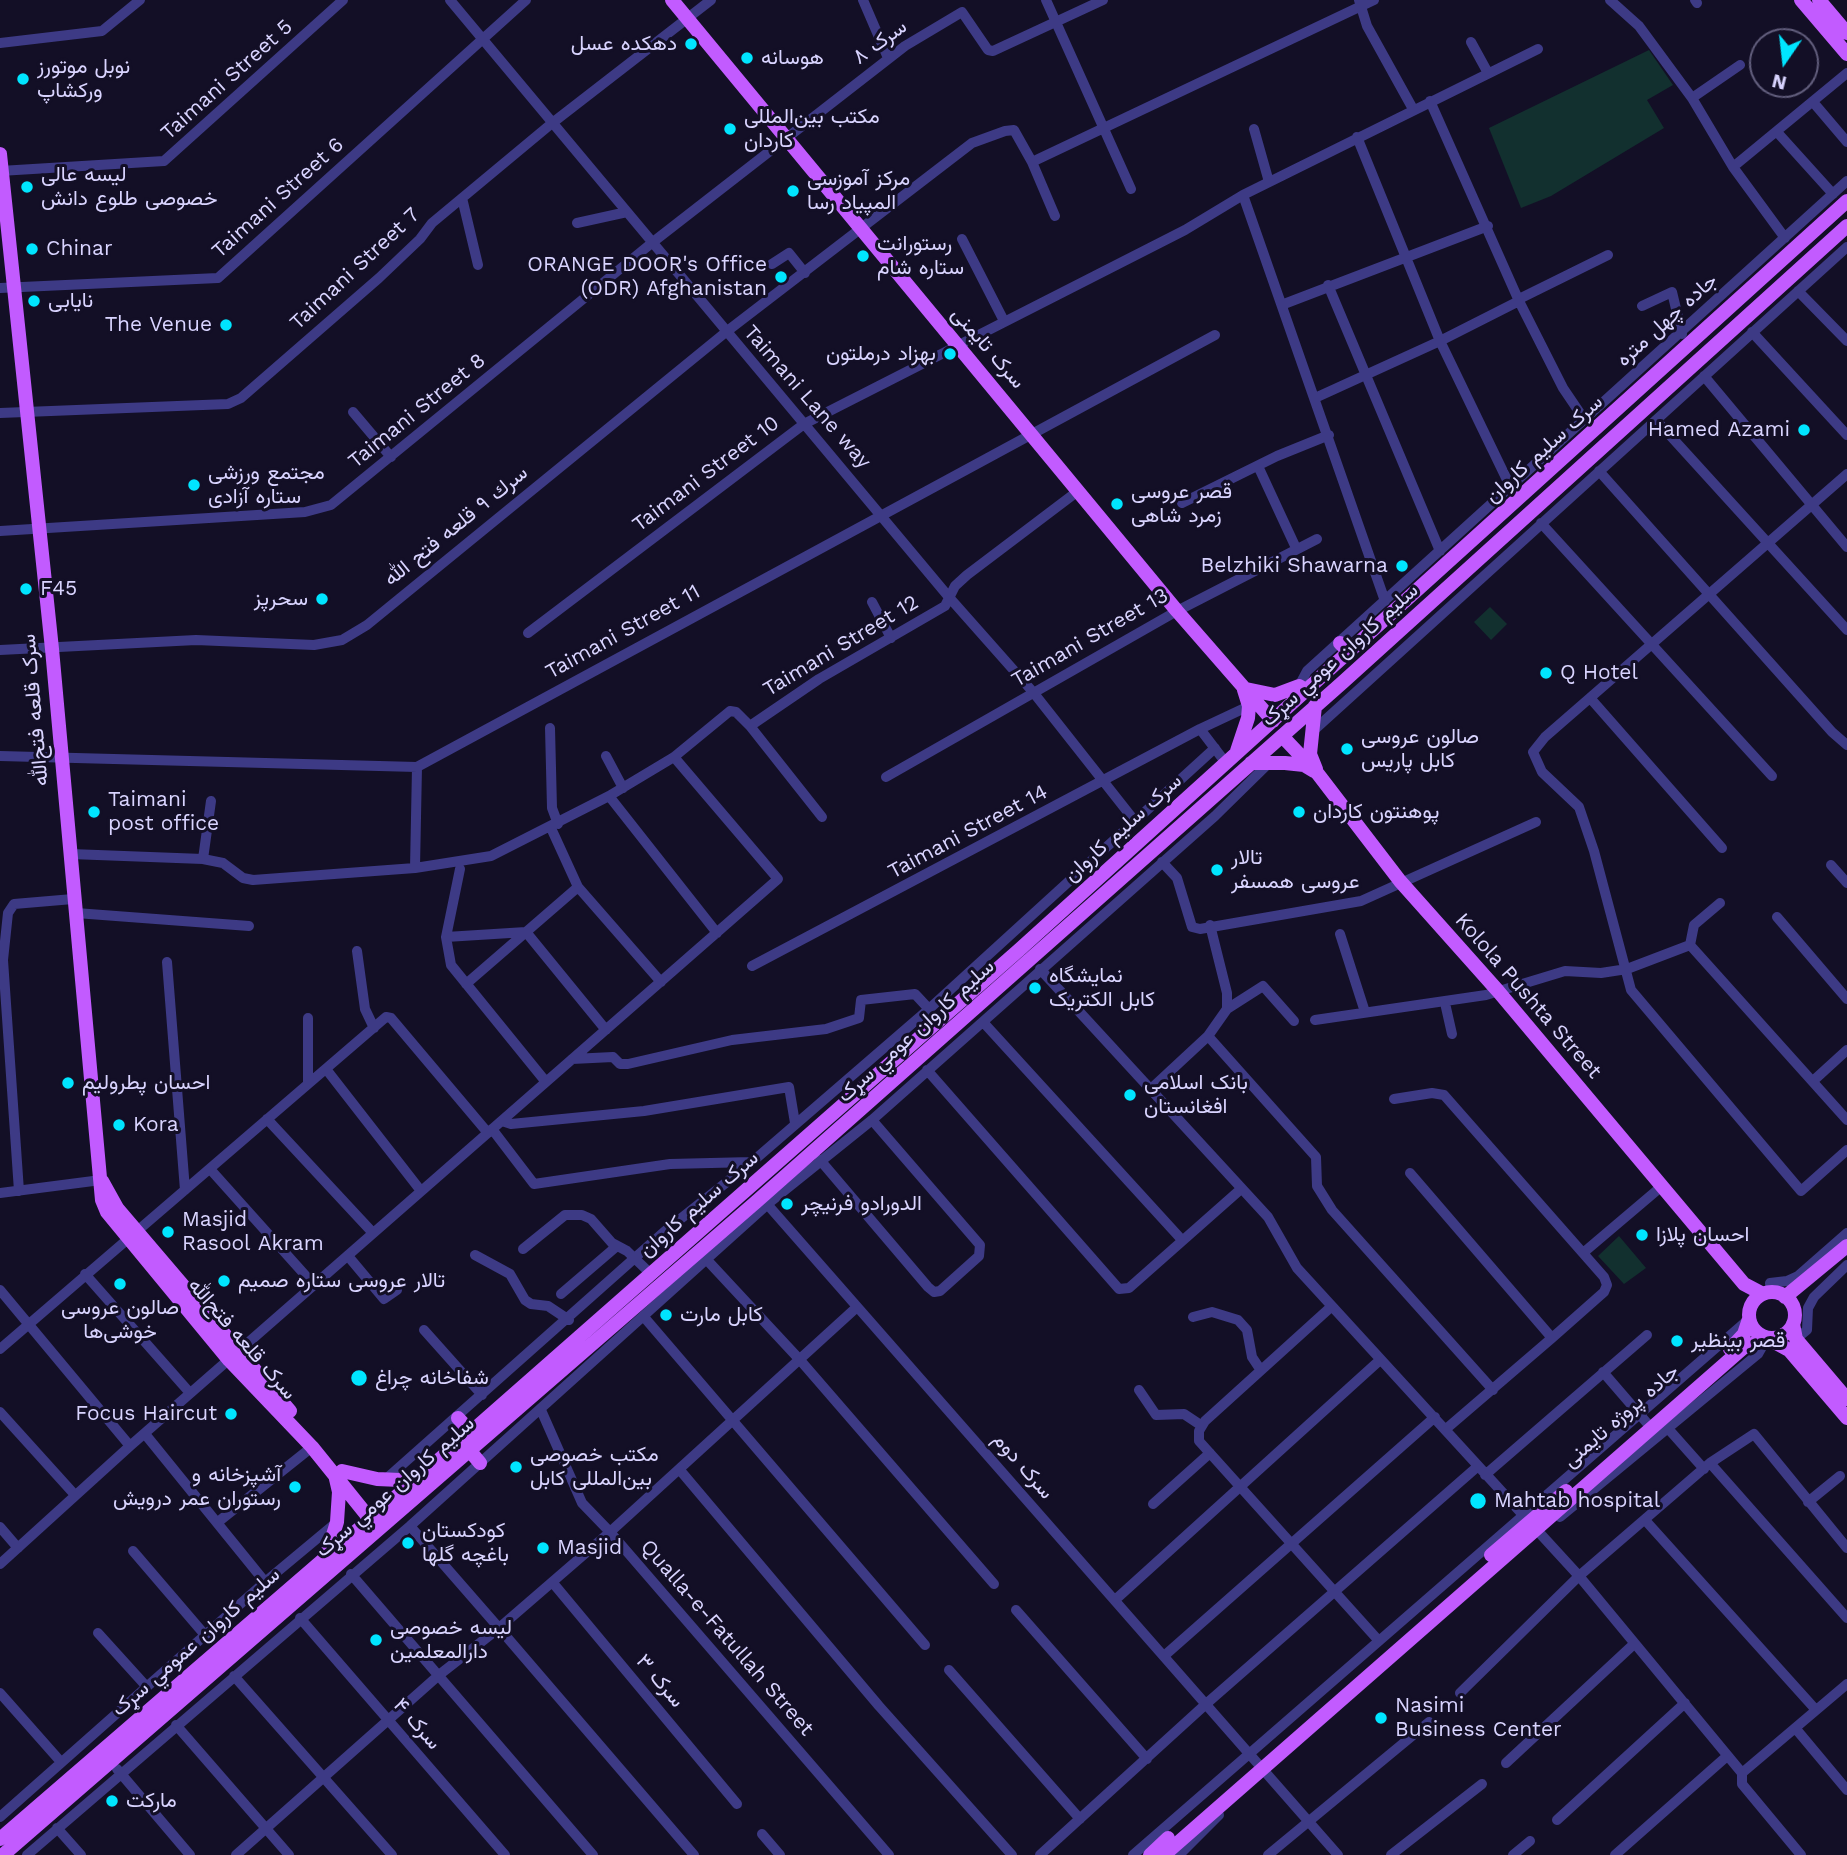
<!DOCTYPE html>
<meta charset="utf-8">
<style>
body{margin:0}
#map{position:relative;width:1847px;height:1855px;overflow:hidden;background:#130f26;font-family:"Work Sans",sans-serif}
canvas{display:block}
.north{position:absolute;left:1749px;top:28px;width:70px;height:70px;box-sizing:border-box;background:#130f26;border:2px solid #625e7d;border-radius:50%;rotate:194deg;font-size:19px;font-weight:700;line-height:28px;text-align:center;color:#d9d4ff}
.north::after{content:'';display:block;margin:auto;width:24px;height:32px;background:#00e5ff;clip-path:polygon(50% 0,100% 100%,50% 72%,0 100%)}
</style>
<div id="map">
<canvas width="1847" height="1855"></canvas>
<div class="north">N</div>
</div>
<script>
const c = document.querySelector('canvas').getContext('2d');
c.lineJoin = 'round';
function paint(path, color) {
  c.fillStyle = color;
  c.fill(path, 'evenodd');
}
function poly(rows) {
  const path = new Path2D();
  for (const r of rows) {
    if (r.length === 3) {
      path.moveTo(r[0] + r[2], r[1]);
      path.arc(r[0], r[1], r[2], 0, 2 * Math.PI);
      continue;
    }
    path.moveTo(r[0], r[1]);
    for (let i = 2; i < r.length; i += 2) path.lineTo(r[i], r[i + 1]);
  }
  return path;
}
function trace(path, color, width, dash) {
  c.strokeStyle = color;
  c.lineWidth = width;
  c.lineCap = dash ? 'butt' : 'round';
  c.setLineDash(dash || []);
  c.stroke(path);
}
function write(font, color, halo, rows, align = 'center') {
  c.font = font + ' "Work Sans",Vazirmatn,sans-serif';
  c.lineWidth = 6;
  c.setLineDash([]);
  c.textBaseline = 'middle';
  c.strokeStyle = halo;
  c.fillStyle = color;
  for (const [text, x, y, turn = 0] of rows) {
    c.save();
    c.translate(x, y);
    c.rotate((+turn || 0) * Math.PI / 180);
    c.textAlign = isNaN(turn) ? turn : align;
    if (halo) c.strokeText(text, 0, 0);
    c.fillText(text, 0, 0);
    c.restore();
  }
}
paint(poly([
 [1649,50,1673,85,1647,100,1664,128,1551,196,1521,208,1489,128],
 [1490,607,1507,624,1491,640,1474,622],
 [1619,1236,1646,1268,1624,1284,1598,1256]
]), '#12302f');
trace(poly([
 [450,0,948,596,1033,692,1134,820],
 [863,0,888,58],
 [1046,0,1131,189],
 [1359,0,1367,26,1413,109],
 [1610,0,1639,26,1692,98,1733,167,1785,238],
 [1695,0,1697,3],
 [1471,42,1488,73],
 [0,43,102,31,140,0],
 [1692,98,1740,65],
 [1430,101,1519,301,1563,388,1584,419],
 [1813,102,1847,142],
 [1254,129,1269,182],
 [1777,132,1833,194],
 [1357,137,1440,341,1510,486],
 [1032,162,1055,216],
 [1733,167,1847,73],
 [0,171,164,161,343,0],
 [1243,195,1385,601],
 [462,198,478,265],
 [577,223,627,212],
 [962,239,1004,321],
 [772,264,789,253,805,273],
 [1328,285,1440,551],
 [0,288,218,278,526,0],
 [1798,291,1847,341],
 [1519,299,1608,255],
 [1284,304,1488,226],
 [1642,306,1672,292,1682,334],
 [1752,332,1847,435],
 [1704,376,1847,547],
 [1315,398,1440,341,1519,301],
 [353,412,391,457],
 [0,413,228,404,241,398,379,278,420,239,432,223,551,124,711,0],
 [1656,420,1847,630],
 [1258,466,1296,548],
 [1599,471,1832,732,1847,745],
 [1847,474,1545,737,1533,752,1542,772,1579,807,1594,851,1631,990,1801,1191,1847,1150],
 [1182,503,1277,456,1329,435],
 [1541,523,1772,776],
 [0,531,305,512,331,505,653,242,905,46,962,12,988,50,993,51,1103,0],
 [872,602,891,638],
 [528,633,804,424,1185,230,1243,195,1538,49],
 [0,650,196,640,314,645,342,640,367,625,726,332,972,143,1005,131,1014,130,1032,162,1374,0],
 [1299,686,1307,671,1847,181],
 [1591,699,1722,848],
 [750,726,819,679,945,606,955,586,967,575,1078,491],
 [550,728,552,808,558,824],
 [1200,729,1226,763],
 [1313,731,1847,247],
 [0,756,417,767,1215,335],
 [606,756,623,788],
 [886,777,1177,611,1317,539],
 [609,796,717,933],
 [551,828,578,887,661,982],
 [71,854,203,859,223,863,243,878,253,880,415,868,491,856,609,796,674,757,730,711,736,712,750,726,822,817],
 [203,859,211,801],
 [1162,862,1177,878,1192,927,1200,929,1361,901,1536,822],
 [1831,865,1847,883],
 [415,868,417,767],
 [460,869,446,937,451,965,546,1082],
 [1720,903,1694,925,1690,945,1847,1120],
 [76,913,249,926],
 [1777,917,1847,999],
 [1340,934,1365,1012],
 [446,937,526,932,606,1030],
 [357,951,365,1009,374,1028],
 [167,962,185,1190],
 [752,966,1200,729,1249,706],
 [1040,969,1268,1217,1297,1268,1579,1576,1742,1773,1742,1784,1801,1855],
 [466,984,578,887],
 [1445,1003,1452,1034],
 [1227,1009,1263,986,1294,1021],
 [1315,1020,1486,995,1565,971,1601,973,1627,969,1690,945],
 [983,1022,1182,1240],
 [1208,1036,1316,1157,1317,1186,1332,1210,1493,1390],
 [572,1059,613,1057,620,1064,628,1064,732,1040,826,1029,859,1018,861,1000,915,994,929,1009],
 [326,1069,421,1191],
 [927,1070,1119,1289,1129,1288,1241,1189],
 [1813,1081,1847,1050],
 [308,1084,308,1018],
 [1152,1088,1208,1036,1227,1009,1227,993,1210,925],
 [1394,1099,1432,1093,1444,1095,1604,1277,1607,1285,1604,1292,1552,1338,1446,1429],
 [267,1119,373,1233],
 [502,1121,511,1124,644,1111,789,1087,795,1123],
 [492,1129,534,1184,670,1164,752,1162],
 [820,1160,928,1287,934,1292,940,1291,979,1256,980,1245,872,1120],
 [210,1169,314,1285],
 [1410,1173,1552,1338],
 [19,1191,3,960,8,913,14,904,73,899],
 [0,1193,101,1180],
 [767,1204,1338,1855],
 [523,1249,565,1215,582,1215,591,1219,612,1243,627,1251,651,1274],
 [1583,1253,1662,1186],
 [475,1255,510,1274,525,1300,531,1304,548,1306,569,1320],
 [348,1256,384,1299,397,1290],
 [707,1260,800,1360,994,1584],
 [85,1274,190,1393],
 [0,1290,130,1446],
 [1771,1292,1770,1283,1787,1281,1798,1276,1847,1233],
 [561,1294,617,1246],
 [1332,1306,1205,1421,1199,1431,1199,1441,1379,1641],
 [644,1317,925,1645],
 [1193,1317,1212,1312,1238,1320,1247,1330,1252,1357,1260,1369],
 [424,1330,482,1395],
 [1796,1339,1807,1330,1808,1308,1814,1297,1847,1265],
 [0,1349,386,1017,391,1018,488,1133],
 [1603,1372,1647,1423],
 [1139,1390,1156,1415,1184,1414,1202,1426],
 [541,1410,582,1503,610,1532,857,1307],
 [0,1412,75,1495],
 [1664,1424,1704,1469],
 [145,1434,265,1582],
 [1710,1463,1847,1618],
 [679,1469,879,1706,1012,1855],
 [1485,1475,1647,1335],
 [386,1479,664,1232,752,1162,929,1009,1215,748],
 [1808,1502,1840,1476],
 [1153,1504,1210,1453],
 [1560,1517,1758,1354,1767,1338],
 [1645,1520,1816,1710],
 [218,1522,312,1447],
 [410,1526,499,1628,610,1532,889,1855],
 [0,1527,18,1548],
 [133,1551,205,1635],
 [0,1564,130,1446,778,879,674,757],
 [351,1574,593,1855],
 [553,1583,737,1804],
 [1115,1600,1380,1360],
 [1016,1610,1147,1759],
 [300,1618,505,1855],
 [98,1633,146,1686],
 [1164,1656,1435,1417],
 [949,1670,1080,1819],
 [234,1676,392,1855],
 [0,1693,61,1762],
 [1460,1693,1579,1576,1710,1463,1754,1434,1847,1548],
 [176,1725,289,1855],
 [1796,1729,1847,1790],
 [1506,1763,1634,1644],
 [117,1769,190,1855],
 [1742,1773,1847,1684],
 [0,1817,265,1582,337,1522],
 [1557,1820,1685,1703],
 [57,1828,81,1855],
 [762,1834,780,1855],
 [27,1855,410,1526,770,1202,872,1120,1215,816,1270,762],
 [236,1855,439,1675,499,1628,694,1855],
 [1040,1855,1206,1704,1477,1467],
 [1133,1855,1749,1319],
 [1179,1855,1219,1815],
 [1268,1855,1429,1722],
 [1391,1855,1482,1784],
 [1513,1855,1530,1841],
 [1615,1855,1726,1757]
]), '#3d3a85', 10);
trace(poly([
 [672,0,1177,611,1273,721],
 [1801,0,1847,54],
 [1819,0,1847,33],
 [0,154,52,649,102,1200,107,1212,229,1360,312,1447,374,1524],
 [1340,643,1350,653],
 [1246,689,1275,695,1299,686,1307,691],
 [1315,706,1310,754,1316,769],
 [1282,736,1318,774,1400,881,1498,991,1744,1284,1763,1294],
 [1237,751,1248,718,1249,706,1244,690],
 [1251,763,1285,763,1304,765,1314,771],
 [102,1181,117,1208,290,1411],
 [1772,1315,23],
 [1785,1297,1847,1246],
 [1793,1324,1796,1339,1847,1399],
 [1730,1349,1744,1334,1749,1319],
 [458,1418,471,1432],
 [470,1451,480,1463],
 [342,1471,377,1479,400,1480,417,1476],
 [327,1554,337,1522,339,1492,336,1479],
 [1491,1555,1566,1491],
 [0,1839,471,1432,1019,950,1847,201],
 [3,1855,756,1202,1343,682,1847,226],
 [1150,1855,1168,1838],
 [1164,1855,1743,1348,1767,1338,1789,1350,1847,1418]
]), '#c25bff', 14);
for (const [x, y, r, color] of [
 [691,44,7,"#00e5ff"],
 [747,58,7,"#00e5ff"],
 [23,79,7,"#00e5ff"],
 [730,129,7,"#00e5ff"],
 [27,187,7,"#00e5ff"],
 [793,191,7,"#00e5ff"],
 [32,249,7,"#00e5ff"],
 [863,256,7,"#00e5ff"],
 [781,277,7,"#00e5ff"],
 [34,301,7,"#00e5ff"],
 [226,325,7,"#00e5ff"],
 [950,354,7,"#00e5ff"],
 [1804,430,7,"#00e5ff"],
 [194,485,7,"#00e5ff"],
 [1117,504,7,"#00e5ff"],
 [1402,566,7,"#00e5ff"],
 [26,589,7,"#00e5ff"],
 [322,599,7,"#00e5ff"],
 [1546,673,7,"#00e5ff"],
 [1347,749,7,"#00e5ff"],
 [94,812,7,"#00e5ff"],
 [1299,812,7,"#00e5ff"],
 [1217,870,7,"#00e5ff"],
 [1035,988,7,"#00e5ff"],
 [68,1083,7,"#00e5ff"],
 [1130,1095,7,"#00e5ff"],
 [119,1125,7,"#00e5ff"],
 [787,1204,7,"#00e5ff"],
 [168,1232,7,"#00e5ff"],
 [1642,1235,7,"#00e5ff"],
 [224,1281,7,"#00e5ff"],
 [120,1284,7,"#00e5ff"],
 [666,1315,7,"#00e5ff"],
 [1677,1341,7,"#00e5ff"],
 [359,1378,9,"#00e5ff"],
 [231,1414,7,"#00e5ff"],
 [516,1467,7,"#00e5ff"],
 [295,1487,7,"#00e5ff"],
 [1478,1501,9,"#00e5ff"],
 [408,1543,7,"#00e5ff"],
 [543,1548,7,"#00e5ff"],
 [376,1640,7,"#00e5ff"],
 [1381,1718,7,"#00e5ff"],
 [112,1801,7,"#00e5ff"]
]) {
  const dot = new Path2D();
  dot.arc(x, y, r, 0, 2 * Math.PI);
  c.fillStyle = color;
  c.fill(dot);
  trace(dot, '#130f26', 2.5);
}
write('21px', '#d9d4ff', '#130f26', [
 ["سرک ۸",880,42,-36],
 ["Taimani Street 5",227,80,-42],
 ["Taimani Street 6",278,198,-42],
 ["Taimani Street 7",355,269,-43],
 ["جاده چهل متره",1667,320,-42],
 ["سرک تایمنی",988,348,49],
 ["Taimani Lane way",807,397,49],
 ["Taimani Street 8",417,411,-39],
 ["سرک سلیم کاروان",1544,449,-42],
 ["Taimani Street 10",706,474,-37],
 ["سرك ٩ قلعه فتح الله",456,526,-39],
 ["Taimani Street 11",623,632,-29],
 ["Taimani Street 13",1090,638,-30],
 ["Taimani Street 12",841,646,-31],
 ["سلیم کاروان عومي سړک",1340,655,-42],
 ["سرک قلعه فتح‌الله",35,710,-95],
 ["سرک سلیم کاروان",1123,828,-42],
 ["Taimani Street 14",968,832,-28],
 ["Kolola Pushta Street",1528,996,49],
 ["سلیم کاروان عومي سړک",916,1031,-42],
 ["سرک سلیم کاروان",699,1204,-41],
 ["سرک قلعه فتح‌الله",242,1339,49],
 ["جاده پروژه تایمنی",1621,1416,-41],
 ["سرک دوم",1023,1466,49],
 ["سلیم کاروان عومي سړک",395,1487,-41],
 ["Qualla-e-Fatullah Street",727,1638,49],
 ["سلیم کاروان عمومي سړک",196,1642,-41],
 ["سرک ۳",660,1681,50],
 ["سرک ۴",417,1724,49]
]);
write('21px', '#d9d4ff', '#130f26', [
 ["دهکده عسل",677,44,"right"],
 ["هوسانه",761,58],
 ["نوبل موتورز",37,67],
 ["ورکشاپ",37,91],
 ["مکتب بین‌المللی",744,117],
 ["کاردان",744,141],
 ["لیسه عالی",41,175],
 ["خصوصی طلوع دانش",41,199],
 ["مرکز آموزسی",807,179],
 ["المپیاد رسا",807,203],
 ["رستورانت",877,244],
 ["ستاره شام",877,268],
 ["Chinar",46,249],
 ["ORANGE DOOR's Office",767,265,"right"],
 ["(ODR) Afghanistan",767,289,"right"],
 ["نایابی",48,301],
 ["The Venue",212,325,"right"],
 ["بهزاد درملتون",936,354,"right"],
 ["Hamed Azami",1790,430,"right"],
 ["مجتمع ورزشی",208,473],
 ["ستاره آزادی",208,497],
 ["قصر عروسی",1131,492],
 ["زمرد شاهی",1131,516],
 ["Belzhiki Shawarna",1388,566,"right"],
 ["F45",40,589],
 ["سحرپز",308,599,"right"],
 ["Q Hotel",1560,673],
 ["صالون عروسی",1361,737],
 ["کابل پاریس",1361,761],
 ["Taimani",108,800],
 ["post office",108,824],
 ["پوهنتون کاردان",1313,812],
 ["تالار",1231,858],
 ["عروسی همسفر",1231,882],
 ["نمایشگاه",1049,976],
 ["کابل الکتریک",1049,1000],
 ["احسان پطرولیم",82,1083],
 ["بانک اسلامی",1144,1083],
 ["افغانستان",1144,1107],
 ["Kora",133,1125],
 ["الدورادو فرنیچر",801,1204],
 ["Masjid",182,1220],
 ["Rasool Akram",182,1244],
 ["احسان پلازا",1656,1235],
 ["تالار عروسی ستاره صمیم",238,1281],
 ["صالون عروسی",120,1308,"center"],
 ["خوشی‌ها",120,1332,"center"],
 ["کابل مارت",680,1315],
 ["قصر بینظیر",1691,1341],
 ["شفاخانه چراغ",375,1378],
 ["Focus Haircut",217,1414,"right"],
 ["مکتب خصوصی",530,1455],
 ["بین‌المللی کابل",530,1479],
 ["آشپزخانه و",281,1475,"right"],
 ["رستوران عمر درویش",281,1499,"right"],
 ["Mahtab hospital",1494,1501],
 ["کودکستان",422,1531],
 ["باغچه گلها",422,1555],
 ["Masjid",557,1548],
 ["لیسه خصوصی",390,1628],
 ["دارالمعلمین",390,1652],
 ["Nasimi",1395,1706],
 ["Business Center",1395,1730],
 ["مارکت",126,1801]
], 'left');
</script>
